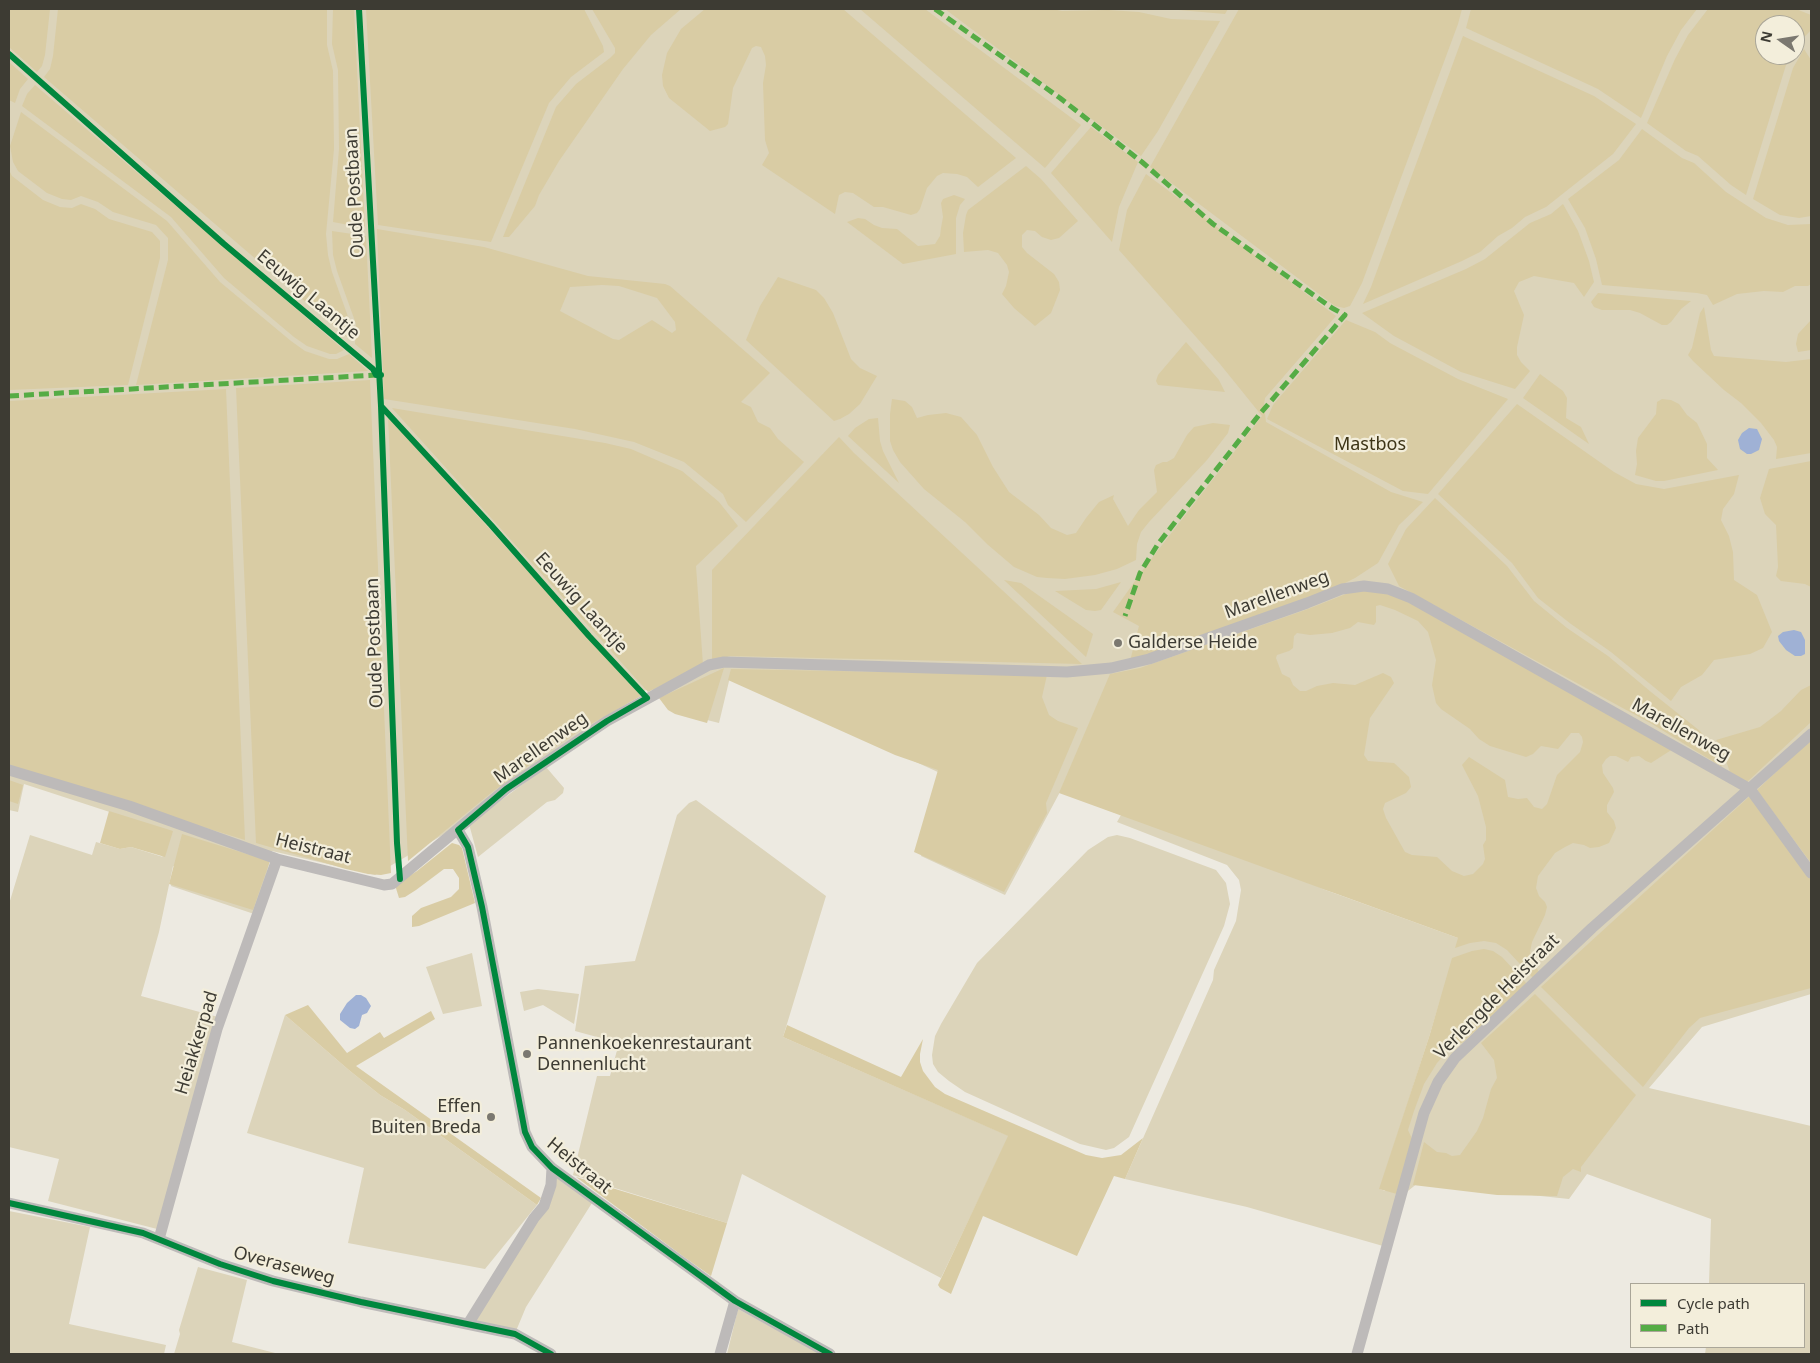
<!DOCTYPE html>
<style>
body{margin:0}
#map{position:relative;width:1820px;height:1363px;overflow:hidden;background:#edeae1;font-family:"Noto Sans",sans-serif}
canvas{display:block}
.frame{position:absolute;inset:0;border:10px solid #3d3b33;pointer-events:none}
.legend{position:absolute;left:1630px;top:1283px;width:175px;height:65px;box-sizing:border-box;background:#f3eedb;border:1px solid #aaa698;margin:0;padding:6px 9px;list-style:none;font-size:15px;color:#3d3b33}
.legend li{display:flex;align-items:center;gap:10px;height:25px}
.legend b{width:25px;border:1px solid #aaa698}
.north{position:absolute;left:1755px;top:15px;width:50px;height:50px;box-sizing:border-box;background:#f3eedb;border:1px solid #aaa698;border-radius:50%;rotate:283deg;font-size:14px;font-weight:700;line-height:20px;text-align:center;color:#3d3b33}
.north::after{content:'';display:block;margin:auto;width:18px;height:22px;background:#7b7870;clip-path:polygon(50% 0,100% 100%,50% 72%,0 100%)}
</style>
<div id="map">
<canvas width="1820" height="1363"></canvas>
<div class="frame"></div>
<ul class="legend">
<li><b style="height:6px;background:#00873e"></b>Cycle path</li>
<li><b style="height:6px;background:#55ac45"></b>Path</li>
</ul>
<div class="north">N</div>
</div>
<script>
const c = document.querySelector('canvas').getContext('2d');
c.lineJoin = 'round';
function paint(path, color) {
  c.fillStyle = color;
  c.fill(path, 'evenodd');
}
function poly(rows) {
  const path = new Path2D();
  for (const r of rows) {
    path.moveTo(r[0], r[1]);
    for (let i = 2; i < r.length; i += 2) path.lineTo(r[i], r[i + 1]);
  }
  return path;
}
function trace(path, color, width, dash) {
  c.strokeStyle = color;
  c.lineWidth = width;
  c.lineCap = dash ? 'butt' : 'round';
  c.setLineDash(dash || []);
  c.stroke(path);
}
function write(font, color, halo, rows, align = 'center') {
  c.font = font + ' "Noto Sans",sans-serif';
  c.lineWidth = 4.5;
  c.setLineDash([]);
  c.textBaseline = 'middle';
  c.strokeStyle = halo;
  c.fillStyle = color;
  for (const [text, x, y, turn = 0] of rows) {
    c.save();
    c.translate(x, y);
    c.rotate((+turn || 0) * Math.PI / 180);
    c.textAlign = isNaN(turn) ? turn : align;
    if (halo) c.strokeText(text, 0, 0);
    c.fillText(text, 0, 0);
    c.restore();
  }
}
paint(poly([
 [9,9,1811,9,1811,994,1702,1027,1649,1088,1811,1126,1811,1354,1705,1354,1706,1347,1804,1347,1804,1284,1709,1284,1711,1219,1587,1174,1569,1199,1418,1183,1399,1198,1383,1246,1247,1207,1125,1179,1213,980,1214,970,1236,921,1241,890,1239,880,1227,865,1117,822,1121,815,1060,792,1005,895,921,856,940,773,730,677,719,723,675,712,650,687,446,833,375,875,272,851,257,915,171,886,175,867,173,866,159,932,141,996,218,1017,161,1230,48,1201,59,1159,9,1147,9,904,30,835,92,855,96,842,120,849,131,847,163,857,125,817,24,784,18,812,9,810],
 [1765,25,1795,25,1795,55,1765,55],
 [1320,888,1460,933,1458,938],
 [1442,994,1385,1191,1380,1189,1430,1034],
 [546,767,564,788,563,793,555,800,547,802,478,857,469,824],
 [696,800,826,896,783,1037,1009,1136,941,1278,742,1174,727,1223,573,1175,597,1076,610,1076,619,1043,575,1031,585,966,635,961,677,815,689,803],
 [1117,835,1130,838,1216,870,1226,883,1230,904,1224,926,1129,1137,1114,1148,1106,1150,1080,1144,965,1092,949,1081,938,1072,933,1064,932,1055,935,1036,941,1024,977,963,1088,850,1108,837],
 [472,953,482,1006,443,1014,426,967],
 [538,989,579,994,574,1024,543,1005,524,1011,520,992],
 [285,1015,350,1071,380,1095,405,1110,537,1205,485,1269,348,1243,364,1168,247,1133],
 [554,1172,592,1203,526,1307,516,1331,475,1321,552,1197],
 [9,1211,90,1227,69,1324,166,1345,164,1354,9,1354],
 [198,1267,247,1280,232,1342,279,1354,174,1354,180,1334,179,1330],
 [738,1309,821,1354,727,1354]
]), '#dcd4ba');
paint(poly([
 [9,9,50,9,45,55,42,66,37,72,9,47],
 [58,9,327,9,327,45,333,71,334,149,326,234,328,255,332,272,351,325,350,340,44,77,50,69,53,56],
 [333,9,354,9,365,228,333,222,339,149,338,70,332,44],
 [366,9,584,9,603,46,604,52,571,77,549,103,491,242,378,225],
 [592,9,681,9,651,35,623,69,559,161,539,195,535,206,509,237,503,237,556,107,576,84,610,58,615,53,615,48],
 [705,9,843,9,1016,158,978,187,967,177,957,174,943,173,937,176,927,188,920,209,917,213,911,215,883,207,874,207,853,193,845,192,839,195,835,214,762,165,769,153,765,140,763,83,766,65,765,56,761,47,756,46,752,48,733,88,728,124,725,127,710,131,669,98,663,86,662,75,667,53,681,29],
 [860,9,925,9,1081,125,1045,168],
 [945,9,1052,9,1062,11,1108,10,1139,12,1171,19,1220,21,1158,131,1141,156],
 [1167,9,1228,9,1225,14],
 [1239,9,1462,9,1458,24,1362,283,1350,306,1344,308,1335,306,1150,167],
 [1471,9,1697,9,1681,30,1667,56,1641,118,1598,89,1466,28],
 [1708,9,1796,9,1811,15,1811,30,1795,47,1795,25,1765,25,1765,55,1791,55,1786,65,1746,195,1731,185,1698,156,1686,151,1647,123,1675,59,1688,35],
 [1463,36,1594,96,1636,124,1613,154,1546,207,1525,217,1512,228,1498,236,1480,252,1462,261,1363,304,1371,287],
 [1804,49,1811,60,1811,216,1799,218,1780,215,1753,199,1793,68],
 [9,62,28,79,20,89,15,103,9,100],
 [35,85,344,350,336,354,330,354,307,346,294,337,224,278,171,217,22,106,27,94],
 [21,112,167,221,220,282,291,341,305,351,329,359,337,359,349,354,368,371,136,385,168,260,168,238,156,225,113,212,98,202,81,196,71,200,62,199,47,193,18,171,13,162,10,146],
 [1091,127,1138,162,1119,207,1112,242,1051,173],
 [1642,129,1682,158,1694,163,1726,192,1766,218,1788,225,1811,224,1811,284,1808,286,1795,286,1783,292,1764,291,1737,294,1713,305,1707,295,1697,293,1602,285,1596,259,1585,228,1568,199,1619,160],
 [1026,166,1041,179,1078,221,1059,238,1051,240,1042,237,1035,231,1027,230,1022,235,1022,247,1027,253,1054,274,1059,282,1060,290,1051,313,1035,326,1014,308,1002,294,1006,286,1009,272,1007,265,998,253,988,250,964,252,963,233,966,215,968,210],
 [9,170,12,176,43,200,60,207,72,208,81,204,95,209,109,219,152,232,160,241,160,258,128,385,9,390],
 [1146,174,1336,316,1265,398,1264,405,1266,422,1391,492,1423,502,1399,525,1378,563,1355,578,1335,588,1130,661,1139,626,1113,612,1145,567,1262,416,1220,364,1119,250,1127,210],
 [954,195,965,199,960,205,956,218,956,254,903,264,847,222,858,218,865,219,874,225,882,228,897,229,918,246,935,244,940,236,941,228,943,217,941,203,943,199],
 [1563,204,1578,231,1589,261,1594,282,1584,297,1574,283,1534,276,1519,282,1514,291,1524,315,1517,347,1517,355,1521,362,1530,371,1515,389,1461,372,1394,336,1362,313,1466,269,1485,259,1530,223,1551,214],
 [377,229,484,247,588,276,665,284,670,286,770,373,741,402,751,407,758,422,770,428,778,439,804,462,746,522,728,505,723,494,684,462,634,442,575,429,384,399],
 [602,285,619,286,657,298,675,322,676,330,672,333,652,320,619,340,613,339,560,311,570,287],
 [332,231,366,236,372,358,355,344,356,324,337,271,333,255],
 [778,277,816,290,824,298,833,313,851,359,860,368,877,376,860,404,849,414,840,419,834,421,746,340,760,306],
 [1598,293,1691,301,1681,309,1671,322,1667,325,1662,325,1640,313,1630,310,1602,310,1594,307,1591,302],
 [1704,307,1711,350,1714,356,1786,362,1811,359,1811,453,1776,459,1777,447,1774,440,1761,423,1741,403,1724,390,1693,361,1688,355,1692,348,1700,313],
 [1346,320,1375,332,1390,343,1458,379,1508,399,1428,494,1403,491,1267,419,1273,405],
 [1811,320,1811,350,1798,352,1796,344,1798,334],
 [1186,342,1219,380,1225,392,1158,385,1156,381,1158,375],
 [1540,374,1563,391,1567,398,1566,418,1581,427,1589,444,1523,398],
 [370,380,391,873,381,875,368,874,346,869,256,843,236,388],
 [226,389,245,840,9,767,9,401],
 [892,399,905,401,912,407,917,418,928,415,946,413,961,417,977,435,993,467,1009,492,1039,515,1051,528,1067,535,1076,533,1086,518,1099,502,1114,495,1113,499,1128,526,1139,510,1157,492,1154,470,1156,465,1163,462,1167,462,1174,458,1187,435,1194,427,1213,423,1230,425,1228,433,1207,460,1149,522,1141,532,1137,544,1136,560,1117,569,1095,575,1065,579,1047,578,1037,577,1014,567,987,544,965,522,924,489,900,462,893,450,890,441,890,414],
 [1662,399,1671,400,1679,404,1687,415,1697,423,1707,444,1707,458,1718,470,1664,481,1656,481,1635,475,1637,464,1636,451,1638,438,1656,414,1657,402],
 [1517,404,1614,472,1636,484,1664,489,1739,475,1734,494,1723,509,1721,520,1729,536,1733,552,1734,580,1757,595,1772,632,1763,648,1750,654,1714,660,1702,675,1681,687,1671,701,1611,652,1571,624,1538,598,1512,563,1438,494],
 [392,408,605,443,631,449,682,471,719,502,738,526,696,566,703,665,648,692],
 [388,417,641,696,582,729,543,755,491,793,408,861],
 [878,418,880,441,883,451,899,483,848,436,855,428,869,419],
 [839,437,854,453,1082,664,730,656,712,662,712,570],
 [1811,461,1811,587,1805,584,1781,581,1776,576,1778,567,1776,525,1765,514,1760,498,1769,469],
 [1435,498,1507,566,1534,601,1567,628,1608,656,1651,692,1700,731,1715,748,1722,767,1652,724,1399,586,1388,564,1406,529],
 [1004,580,1021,583,1093,634,1086,657],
 [1121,582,1101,610,1095,611,1086,610,1055,591,1096,589],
 [1356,590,1392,593,1676,747,1651,763,1646,761,1639,756,1631,757,1628,762,1616,756,1610,756,1606,759,1602,765,1603,773,1613,788,1614,792,1607,805,1607,812,1614,821,1616,828,1609,843,1599,847,1590,848,1584,845,1573,843,1565,847,1555,853,1538,876,1536,888,1539,896,1545,902,1547,907,1545,915,1532,942,1530,952,1533,962,1539,972,1533,978,1507,950,1496,943,1484,941,1470,943,1455,948,1458,938,1059,793,1110,674,1140,668,1308,609],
 [1380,605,1395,610,1418,621,1428,632,1436,660,1432,685,1436,703,1441,709,1470,729,1479,739,1490,746,1526,757,1533,754,1541,746,1558,749,1571,733,1579,733,1582,737,1583,742,1580,752,1557,775,1547,804,1542,809,1534,807,1527,798,1518,799,1508,797,1505,780,1469,757,1462,765,1478,796,1486,827,1486,840,1483,845,1485,859,1483,864,1473,874,1464,876,1452,871,1437,857,1412,855,1405,852,1386,818,1383,809,1385,803,1406,793,1411,787,1409,777,1394,763,1368,761,1364,755,1370,718,1394,683,1391,677,1383,673,1355,685,1333,683,1317,686,1306,691,1300,691,1293,685,1290,678,1282,674,1276,658,1277,655,1289,651,1293,648,1294,636,1297,633,1310,635,1332,633,1350,628,1358,622,1374,625,1376,622,1376,606],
 [724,668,707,723,675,714,668,710,659,698],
 [731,669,1047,675,1042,697,1049,715,1058,721,1078,728,1046,803,1047,813,1004,892,914,852,938,770,895,755,728,680],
 [1811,685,1811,722,1747,782,1730,772,1720,745,1716,740,1760,727,1781,711,1801,690],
 [1811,739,1811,863,1757,790],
 [9,780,23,785,18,804,9,801],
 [1751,795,1811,877,1811,988,1700,1018,1689,1028,1643,1087,1541,987],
 [109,811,173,831,165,857,131,847,120,849,100,843],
 [182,834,270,861,253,910,169,884],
 [452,843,459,845,462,848,475,903,419,926,412,927,412,916,421,908,451,897,459,889,459,878,453,869,444,869,416,890,405,897,399,898,395,885,417,871],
 [1484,949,1493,951,1502,957,1527,984,1462,1043,1454,1044,1437,1063,1424,1084,1414,1111,1408,1130,1412,1139,1397,1194,1379,1189,1430,1034,1452,958,1472,951],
 [1535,994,1636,1095,1581,1167,1581,1172,1573,1169,1563,1177,1557,1196,1497,1195,1413,1185,1424,1142,1437,1152,1446,1153,1452,1156,1460,1155,1477,1131,1483,1118,1491,1089,1497,1078,1494,1060,1481,1043],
 [308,1005,347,1053,380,1032,384,1038,431,1011,435,1019,356,1066,541,1198,537,1205,405,1110,380,1095,350,1071,285,1015],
 [787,1025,901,1077,923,1039,920,1054,920,1062,923,1071,935,1087,945,1094,1086,1155,1102,1158,1121,1155,1143,1138,1125,1179,1114,1176,1077,1256,983,1216,951,1294,940,1288,938,1285,1008,1136,783,1037],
 [576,1177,727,1223,711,1276,684,1257]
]), '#d9cca4');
paint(poly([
 [1749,428,1757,429,1762,439,1759,450,1751,454,1747,454,1740,449,1738,440,1742,433],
 [1794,630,1801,632,1805,640,1805,654,1801,656,1795,656,1786,650,1779,641,1778,636,1783,632],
 [356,995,361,995,366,998,371,1006,367,1013,362,1015,359,1026,355,1029,350,1028,340,1020,340,1014,347,1003]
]), '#9fb1d5');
trace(poly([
 [9,770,129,806,277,859,384,885,392,884,506,789,607,721,709,665,724,662,1067,672,1111,668,1149,659,1307,603,1342,589,1364,586,1388,589,1411,598,1750,789,1811,873],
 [458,830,468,847,482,907,525,1132,532,1147,552,1168,735,1301,830,1354],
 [9,1203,143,1233,220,1264,273,1281,361,1302,515,1334,551,1354],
 [159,1239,217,1029,277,859],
 [468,1324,534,1218,544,1206,551,1185,552,1168],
 [720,1354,735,1301],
 [1357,1354,1424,1113,1438,1082,1455,1058,1592,928,1811,734]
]), '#bdbab9', 11);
trace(poly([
 [935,9,1060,98,1142,162,1213,224,1332,308,1345,315,1259,415,1158,544,1140,573,1125,616],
 [9,396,376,375,376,371]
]), '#55ac45', 5, [10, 5]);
trace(poly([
 [359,9,381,406,491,525,589,636,647,698,607,721,506,789,458,830,468,847,482,907,525,1132,532,1147,552,1168,735,1301,830,1354],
 [9,54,224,244,373,369,376,375,381,375],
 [381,406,397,843,400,879],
 [9,1203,143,1233,220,1264,273,1281,361,1302,515,1334,551,1354]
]), '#00873e', 6);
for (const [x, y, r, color] of [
 [1118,643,5,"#7b7870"],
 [527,1054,5,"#7b7870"],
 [491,1117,5,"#7b7870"]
]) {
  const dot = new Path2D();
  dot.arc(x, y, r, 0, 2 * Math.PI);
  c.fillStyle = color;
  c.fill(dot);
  trace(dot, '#f3eedb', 2);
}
write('18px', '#3d3b33', '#f3eedb', [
 ["Oude Postbaan",355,193,-93],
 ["Eeuwig Laantje",308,295,40],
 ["Marellenweg",1277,595,-20],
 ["Eeuwig Laantje",581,603,48],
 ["Oude Postbaan",375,643,-92],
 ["Marellenweg",1681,730,29],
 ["Marellenweg",541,748,-35],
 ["Heistraat",313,849,14],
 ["Verlengde Heistraat",1497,997,-45],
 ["Heiakkerpad",197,1043,-73],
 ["Heistraat",579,1166,39],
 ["Overaseweg",284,1266,15]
]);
write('18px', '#3d3416', '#f3eedb', [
 ["Mastbos",1370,445]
]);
write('18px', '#3d3b33', '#f3eedb', [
 ["Galderse Heide",1128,643],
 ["Pannenkoekenrestaurant",537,1044],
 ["Dennenlucht",537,1065],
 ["Effen",481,1107,"right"],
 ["Buiten Breda",481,1128,"right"]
], 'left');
</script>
